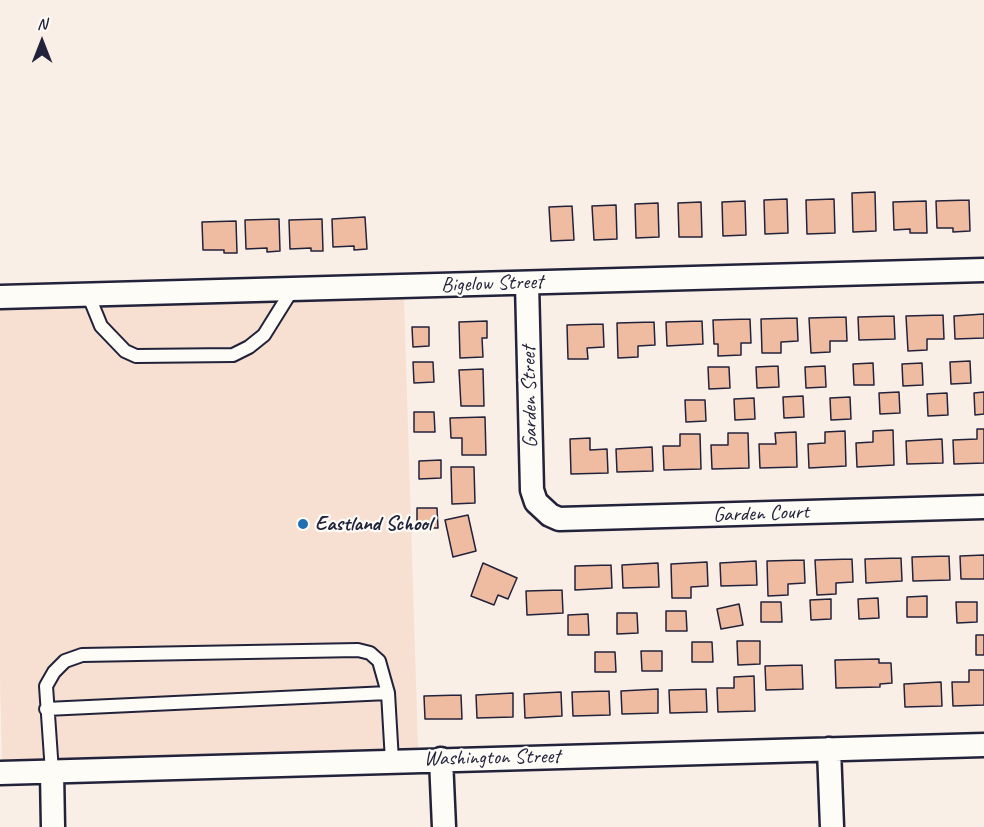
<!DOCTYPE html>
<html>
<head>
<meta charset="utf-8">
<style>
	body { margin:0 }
	#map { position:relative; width:984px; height:827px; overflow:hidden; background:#faefe6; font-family:Caveat,sans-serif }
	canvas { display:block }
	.north { position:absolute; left:12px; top:12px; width:60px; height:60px; -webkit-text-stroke:4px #fdfcf7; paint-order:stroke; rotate:0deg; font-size:16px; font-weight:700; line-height:24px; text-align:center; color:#22223b }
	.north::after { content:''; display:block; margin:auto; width:21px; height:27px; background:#22223b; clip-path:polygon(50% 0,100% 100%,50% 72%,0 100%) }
</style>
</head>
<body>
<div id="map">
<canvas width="984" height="827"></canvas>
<div class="north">N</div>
</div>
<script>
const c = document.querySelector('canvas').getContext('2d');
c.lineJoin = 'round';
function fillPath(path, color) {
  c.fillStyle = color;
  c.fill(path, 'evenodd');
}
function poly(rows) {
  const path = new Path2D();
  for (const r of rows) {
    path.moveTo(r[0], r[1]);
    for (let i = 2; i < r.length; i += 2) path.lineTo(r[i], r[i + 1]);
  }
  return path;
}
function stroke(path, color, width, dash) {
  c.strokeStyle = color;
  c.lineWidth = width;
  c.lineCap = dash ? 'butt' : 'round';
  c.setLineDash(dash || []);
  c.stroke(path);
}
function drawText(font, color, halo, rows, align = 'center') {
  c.font = font + ' Caveat,sans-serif';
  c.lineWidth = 4.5;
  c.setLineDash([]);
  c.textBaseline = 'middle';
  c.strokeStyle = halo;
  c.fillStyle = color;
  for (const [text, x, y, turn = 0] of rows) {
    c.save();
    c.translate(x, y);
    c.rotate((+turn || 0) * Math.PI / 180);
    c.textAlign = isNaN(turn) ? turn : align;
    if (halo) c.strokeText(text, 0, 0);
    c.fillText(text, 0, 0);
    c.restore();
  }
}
const built = poly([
	[404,299,418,748,2,760,0,676,0,308]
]);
const building = poly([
	[875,192,876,231,853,232,852,193,875,192],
	[787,199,788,233,765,234,764,200,787,199],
	[834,199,835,233,807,234,806,200,834,199],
	[969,200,970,231,953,232,953,228,937,228,936,201,969,200],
	[745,201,746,235,723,236,722,202,745,201],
	[926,201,927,233,910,233,910,229,894,230,893,202,926,201],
	[701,202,702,237,679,237,678,203,701,202],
	[658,203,659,237,636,238,635,204,658,203],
	[616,205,617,239,594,240,592,206,616,205],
	[572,206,574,240,551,241,549,207,572,206],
	[365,217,367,249,354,250,354,246,333,247,332,219,365,217],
	[279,219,280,251,267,252,267,248,246,249,245,220,279,219],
	[322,219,323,251,311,251,311,248,290,249,289,220,322,219],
	[236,221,237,253,224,253,224,250,203,250,202,222,236,221],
	[984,314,984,338,955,339,954,316,984,314],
	[943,315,944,339,927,339,927,350,908,351,906,316,943,315],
	[894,316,895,339,859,340,858,317,894,316],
	[846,317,847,341,830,341,830,352,811,353,809,318,846,317],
	[797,318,798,341,781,342,781,353,762,353,761,319,797,318],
	[750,319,751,343,741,343,741,355,718,356,718,344,714,344,713,320,750,319],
	[487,321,487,338,482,338,483,357,460,358,459,322,487,321],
	[702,321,703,344,667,346,666,322,702,321],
	[654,322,655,345,638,346,638,357,618,358,617,323,654,322],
	[603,324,604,347,587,348,588,359,568,359,567,325,603,324],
	[412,327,429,327,429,346,413,347,412,327],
	[970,361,971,383,951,384,950,362,970,361],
	[413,362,433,362,434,382,414,383,413,362],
	[873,363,874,385,854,385,853,364,873,363],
	[922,363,923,385,903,386,902,364,922,363],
	[778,366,779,387,757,388,756,367,778,366],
	[825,366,826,387,806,388,805,367,825,366],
	[708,367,729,367,730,388,709,389,708,367],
	[483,369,484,406,461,406,459,370,483,369],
	[899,392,900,413,880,414,879,393,899,392],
	[984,392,984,414,975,415,974,393,984,392],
	[947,393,948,415,928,416,927,394,947,393],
	[803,396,804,417,784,418,783,397,803,396],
	[850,397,851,419,831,420,830,398,850,397],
	[754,398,755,419,735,420,734,399,754,398],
	[685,400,705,400,706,421,686,422,685,400],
	[414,412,434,412,435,432,414,432,414,412],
	[485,417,486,455,462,455,462,438,451,438,450,418,485,417],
	[977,429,984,429,984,463,954,464,953,440,977,439,977,429],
	[893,430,894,465,857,467,856,443,873,442,873,431,893,430],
	[845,431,846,466,809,468,808,444,825,443,825,432,845,431],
	[796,432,797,467,760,468,759,444,776,444,775,433,796,432],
	[728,433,748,433,749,468,712,469,711,445,728,445,728,433],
	[680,434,700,434,701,469,664,470,663,446,680,446,680,434],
	[590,438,590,450,607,449,608,473,571,474,570,439,590,438],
	[942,439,943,463,907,464,906,441,942,439],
	[652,447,653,471,617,472,616,449,652,447],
	[441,460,441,478,419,479,419,461,441,460],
	[451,467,474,467,475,503,452,504,451,467],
	[417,508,437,508,438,528,417,528,417,508],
	[468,515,476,551,453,557,445,520,468,515],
	[984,555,984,579,961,579,960,556,984,555],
	[949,556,950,580,913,581,912,557,949,556],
	[901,558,902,581,866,583,865,559,901,558],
	[852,559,853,582,836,583,836,594,817,595,815,560,852,559],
	[804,560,805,583,788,584,788,595,768,596,767,561,804,560],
	[756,561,757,585,721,586,720,563,756,561],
	[707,562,708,586,691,587,691,598,672,598,671,564,707,562],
	[483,563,517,578,508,599,498,595,494,605,471,596,483,563],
	[658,563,659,587,623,588,622,565,658,563],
	[611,565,612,588,575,590,575,566,611,565],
	[562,590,563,613,527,615,526,591,562,590],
	[927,596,927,617,907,617,907,597,927,596],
	[878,598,879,618,859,619,858,599,878,598],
	[831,599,831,619,811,620,810,600,831,599],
	[761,602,781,602,782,622,761,622,761,602],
	[956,602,977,602,977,622,957,623,956,602],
	[739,604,743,625,721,629,717,609,739,604],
	[666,611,686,611,687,631,666,631,666,611],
	[617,613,637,613,638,633,617,634,617,613],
	[588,614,589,635,568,635,568,615,588,614],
	[976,635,984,635,984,655,976,655,976,635],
	[737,641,760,641,760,664,738,665,737,641],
	[692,642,712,642,713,662,692,662,692,642],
	[641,651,662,651,662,671,642,671,641,651],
	[595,652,615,652,616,672,595,672,595,652],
	[879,659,879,663,891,663,892,683,880,684,880,687,836,688,835,660,879,659],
	[802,665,803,689,766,690,765,666,802,665],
	[969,670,984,670,984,705,953,706,952,682,969,682,969,670],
	[754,676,755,711,718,712,717,688,734,688,734,677,754,676],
	[941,682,942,706,905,707,904,684,941,682],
	[658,689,658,713,622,714,621,691,658,689],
	[706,689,707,712,670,713,669,690,706,689],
	[609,691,610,715,573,716,572,692,609,691],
	[561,692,562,716,525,718,524,694,561,692],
	[513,693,513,717,477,718,476,695,513,693],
	[461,695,462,719,425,719,424,696,461,695]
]);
const lane = poly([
	[88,294,101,326,125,351,136,356,233,355,249,347,264,335,292,290],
	[46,709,388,693],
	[52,772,46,686,54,672,65,661,82,655,358,650,370,653,379,661,388,693,392,761]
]);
const street = poly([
	[527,283,532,490,536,502,550,515,559,519,984,507],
	[0,297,984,270],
	[829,749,832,827],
	[441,759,444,827],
	[52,772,53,827],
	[0,773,984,745]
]);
const markers = [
	[303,524,6,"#1f6fb2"]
];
const streetNames = [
	["Bigelow Street",492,284,-2],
	["Garden Street",530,397,-91],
	["Garden Court",761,514,-2],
	["Washington Street",492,758,-1]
];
const poiNames = [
	["Eastland School",315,524]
];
fillPath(built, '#f7e0d1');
fillPath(building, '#f0bca1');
stroke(building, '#22223b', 1.5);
stroke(lane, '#22223b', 16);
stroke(street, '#22223b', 27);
stroke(lane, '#fdfcf7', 12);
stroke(street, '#fdfcf7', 22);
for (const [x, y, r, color] of markers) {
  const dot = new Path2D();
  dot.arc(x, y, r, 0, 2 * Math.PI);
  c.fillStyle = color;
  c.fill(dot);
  stroke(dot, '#fdfcf7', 2);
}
drawText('21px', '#22223b', '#fdfcf7', streetNames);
drawText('bold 21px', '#22223b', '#fdfcf7', poiNames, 'left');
</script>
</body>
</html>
